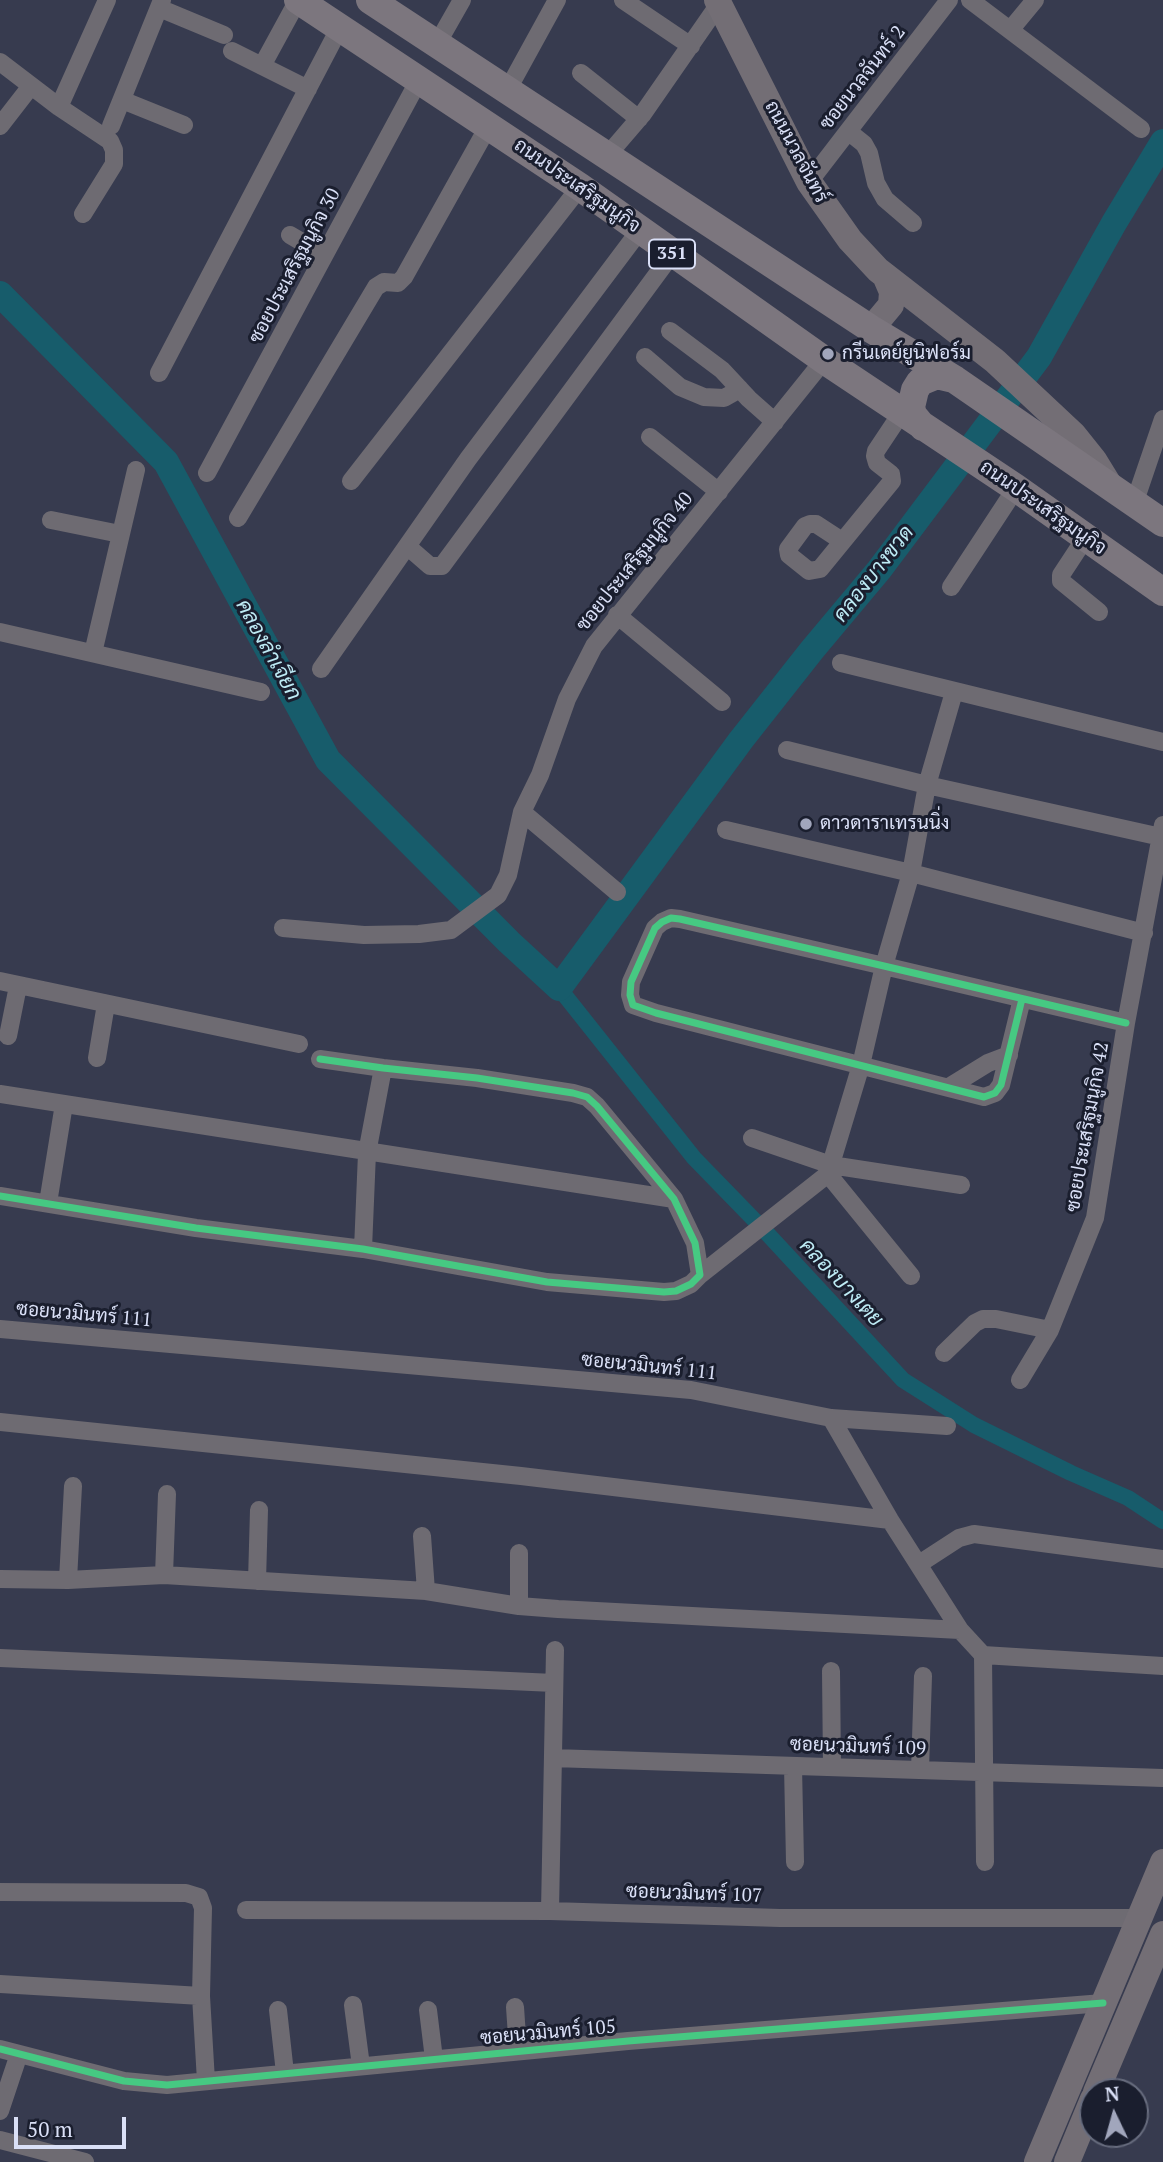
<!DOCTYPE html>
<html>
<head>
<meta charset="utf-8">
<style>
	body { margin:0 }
	#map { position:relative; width:1163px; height:2162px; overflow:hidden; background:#373b4f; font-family:"PT Serif",serif }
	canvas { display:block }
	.north { position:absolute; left:1079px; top:2078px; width:70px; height:70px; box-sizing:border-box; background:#1a1e2e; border:2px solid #676c7e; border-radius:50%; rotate:355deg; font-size:19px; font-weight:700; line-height:28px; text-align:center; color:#dae0f7 }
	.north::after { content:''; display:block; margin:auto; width:24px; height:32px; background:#a1a6bc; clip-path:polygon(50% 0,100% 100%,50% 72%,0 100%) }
	.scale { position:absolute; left:14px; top:2117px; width:112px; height:32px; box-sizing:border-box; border:4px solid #dae0f7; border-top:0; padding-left:9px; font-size:21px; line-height:24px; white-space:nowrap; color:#dae0f7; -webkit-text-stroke:5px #1a1e2e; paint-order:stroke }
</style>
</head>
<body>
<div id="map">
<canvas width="1163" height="2162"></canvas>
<div class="north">N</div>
<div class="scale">50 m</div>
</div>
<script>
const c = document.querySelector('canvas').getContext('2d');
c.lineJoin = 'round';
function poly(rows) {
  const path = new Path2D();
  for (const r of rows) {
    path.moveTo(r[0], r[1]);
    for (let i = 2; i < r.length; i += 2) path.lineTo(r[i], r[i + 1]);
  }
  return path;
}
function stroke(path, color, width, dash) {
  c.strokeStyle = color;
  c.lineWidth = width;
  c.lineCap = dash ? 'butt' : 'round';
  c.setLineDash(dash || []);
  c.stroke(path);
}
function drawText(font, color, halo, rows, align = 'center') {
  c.font = font + ' "PT Serif",Sarabun,serif';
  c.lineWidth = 6;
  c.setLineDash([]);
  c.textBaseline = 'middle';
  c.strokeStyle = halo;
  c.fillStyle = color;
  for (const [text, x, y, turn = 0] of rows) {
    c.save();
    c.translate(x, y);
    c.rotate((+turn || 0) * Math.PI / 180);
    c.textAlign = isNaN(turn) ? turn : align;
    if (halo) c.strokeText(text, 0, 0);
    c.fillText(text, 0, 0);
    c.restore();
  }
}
const canal = poly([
	[559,988,694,1158,764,1230,903,1380,974,1425,1071,1473,1128,1498,1163,1521]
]);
const river = poly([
	[0,294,166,462,328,760,509,942,559,988,741,740,812,650,879,570,1039,357,1114,223,1163,142]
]);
const street = poly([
	[623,0,691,46],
	[970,0,1141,129],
	[159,8,224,35],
	[1011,29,1035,0],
	[437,44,462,0],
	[232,51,308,89],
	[0,62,59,107,110,141,114,150,114,164,83,214],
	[262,66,298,0],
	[581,73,639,119],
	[507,91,557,0],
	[122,100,184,125],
	[59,107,107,0],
	[0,126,31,86],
	[111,126,162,0],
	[849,132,864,144,869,153,876,183,885,199,913,223],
	[606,157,642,115,719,4],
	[809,182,949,0],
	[290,235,324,255],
	[670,331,722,370,749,399,775,422],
	[645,357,680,387,704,397,724,398,740,389],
	[159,373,340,27],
	[650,437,719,492],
	[207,473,420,78],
	[351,481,580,187],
	[1134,504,1163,419],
	[238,518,376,287,384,282,398,283,404,277,489,125],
	[51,520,120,534],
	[1086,537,1061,575,1061,581,1099,612],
	[842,541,816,524,810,524,805,526,788,549,789,555,809,571,820,569,892,481,891,474,877,463,875,456,876,451,902,412],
	[407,546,430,566,442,566,672,254],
	[951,587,1016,488],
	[617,615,722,702],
	[0,632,261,692],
	[93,653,136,470],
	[841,663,1163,742],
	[321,669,468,459,640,230],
	[787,750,927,785,1161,837],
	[522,812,617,892],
	[726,830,911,873,1144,933],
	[283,928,364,935,419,934,451,930,498,895,508,875,522,812,540,775,567,699,594,646,824,360],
	[0,981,299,1044],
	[1022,999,1001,1085,995,1093,984,1097,656,1013,633,1005,630,995,631,982,655,928,662,922,671,918,680,919,884,966,1126,1023],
	[8,1036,18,986],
	[97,1058,106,1004],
	[949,1087,988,1063,1009,1055],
	[0,1094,674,1199],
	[752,1138,831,1165,961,1185],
	[828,1174,911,1276],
	[0,1196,196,1228,363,1249,547,1282,664,1292,676,1291,691,1284,700,1275,695,1243,674,1199,597,1106,587,1097,573,1093,477,1078,383,1068,320,1059],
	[48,1203,64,1104],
	[363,1249,367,1153,383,1068],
	[700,1275,828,1174,861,1065,884,966,911,873,927,785,954,692],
	[0,1329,691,1390,831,1418,947,1426],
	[944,1353,975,1323,983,1319,996,1319,1050,1330],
	[1020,1380,1050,1330,1095,1218,1126,1023,1163,825],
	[831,1418,890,1520,960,1630,983,1655,1163,1666],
	[0,1422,521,1476,890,1520],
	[422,1536,426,1591],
	[519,1553,519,1606],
	[919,1564,959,1538,974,1534,1163,1559],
	[164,1575,167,1494],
	[0,1579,68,1580,164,1575,426,1591,519,1606,558,1609,960,1630],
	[68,1580,73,1486],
	[257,1581,259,1510],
	[983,1655,985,1862],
	[0,1658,554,1683],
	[831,1671,832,1767],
	[553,1758,1163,1778],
	[793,1766,795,1862],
	[920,1770,923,1676],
	[0,1892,186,1893,199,1897,203,1908,201,1996,206,2081],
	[246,1910,550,1911,780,1918,1140,1918],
	[550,1911,555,1650],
	[0,1984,201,1996],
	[353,2005,361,2066],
	[515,2007,518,2051],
	[278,2010,285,2073],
	[428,2010,434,2059],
	[0,2049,124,2081,167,2085,628,2041,1103,2003],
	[0,2111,19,2054],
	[0,2140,85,2162]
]);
const secondary = poly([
	[717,0,809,182,850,240,878,270,995,361,1074,435,1094,460,1110,486],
	[871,329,891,305,892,292,886,278],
	[1096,2092,1163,1934],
	[1037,2162,1163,1862],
	[1067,2162,1093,2099]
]);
const primary = poly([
	[298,0,580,187,824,360,1016,488,1163,592],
	[370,0,871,329,954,379,1163,523],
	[923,427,913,415,911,407,915,390,920,382,937,375,954,379]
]);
const cycleway = poly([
	[1022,999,1001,1085,995,1093,984,1097,656,1013,633,1005,630,995,631,982,655,928,662,922,671,918,680,919,884,966,1126,1023],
	[0,1196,196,1228,363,1249,547,1282,664,1292,676,1291,691,1284,700,1275,695,1243,674,1199,597,1106,587,1097,573,1093,477,1078,383,1068,320,1059],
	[0,2049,124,2081,167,2085,628,2041,1103,2003]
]);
const markers = [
	[828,354,7,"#a1a6bc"],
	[806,824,7,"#a1a6bc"]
];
const shields = [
	[672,254,46]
];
const shieldNames = [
	["351",672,254]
];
const streetNames = [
	["ซอยนวลจันทร์ 2",863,78,-52],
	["ถนนนวลจันทร์",796,152,62],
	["ถนนประเสริฐมนูกิจ",577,186,35],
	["ซอยประเสริฐมนูกิจ 30",295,266,-62],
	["ถนนประเสริฐมนูกิจ",1043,508,35],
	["ซอยประเสริฐมนูกิจ 40",635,562,-51],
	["ซอยประเสริฐมนูกิจ 42",1088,1127,-80],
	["ซอยนวมินทร์ 111",84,1315,5],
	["ซอยนวมินทร์ 111",649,1367,6],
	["ซอยนวมินทร์ 109",858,1747,2],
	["ซอยนวมินทร์ 107",694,1894,2],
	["ซอยนวมินทร์ 105",548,2033,-5]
];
const poiNames = [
	["กรีนเดย์ยูนิฟอร์ม",842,354],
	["ดาวดาราเทรนนิ่ง",820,824]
];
const waterNames = [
	["คลองบางขวด",874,574,-52],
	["คลองลำเจียก",268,650,61],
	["คลองบางเตย",841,1283,47]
];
stroke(canal, '#175c6b', 16);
stroke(river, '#175c6b', 26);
stroke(street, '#6e6b72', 18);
stroke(secondary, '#736e75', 26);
stroke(primary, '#7c767e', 28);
stroke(cycleway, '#46c982', 7);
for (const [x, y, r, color] of markers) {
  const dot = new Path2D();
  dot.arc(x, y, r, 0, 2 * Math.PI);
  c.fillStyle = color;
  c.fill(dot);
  stroke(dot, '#1a1e2e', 2.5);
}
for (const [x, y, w] of shields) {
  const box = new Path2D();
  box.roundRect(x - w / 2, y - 14.5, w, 29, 5);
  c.fillStyle = '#1a1e2e';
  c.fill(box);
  stroke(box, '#dae0f7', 2);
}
drawText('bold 18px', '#dae0f7', null, shieldNames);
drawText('19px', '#dae0f7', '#1a1e2e', streetNames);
drawText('19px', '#dae0f7', '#1a1e2e', poiNames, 'left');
drawText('italic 21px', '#beebf5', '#1a1e2e', waterNames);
</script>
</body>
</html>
